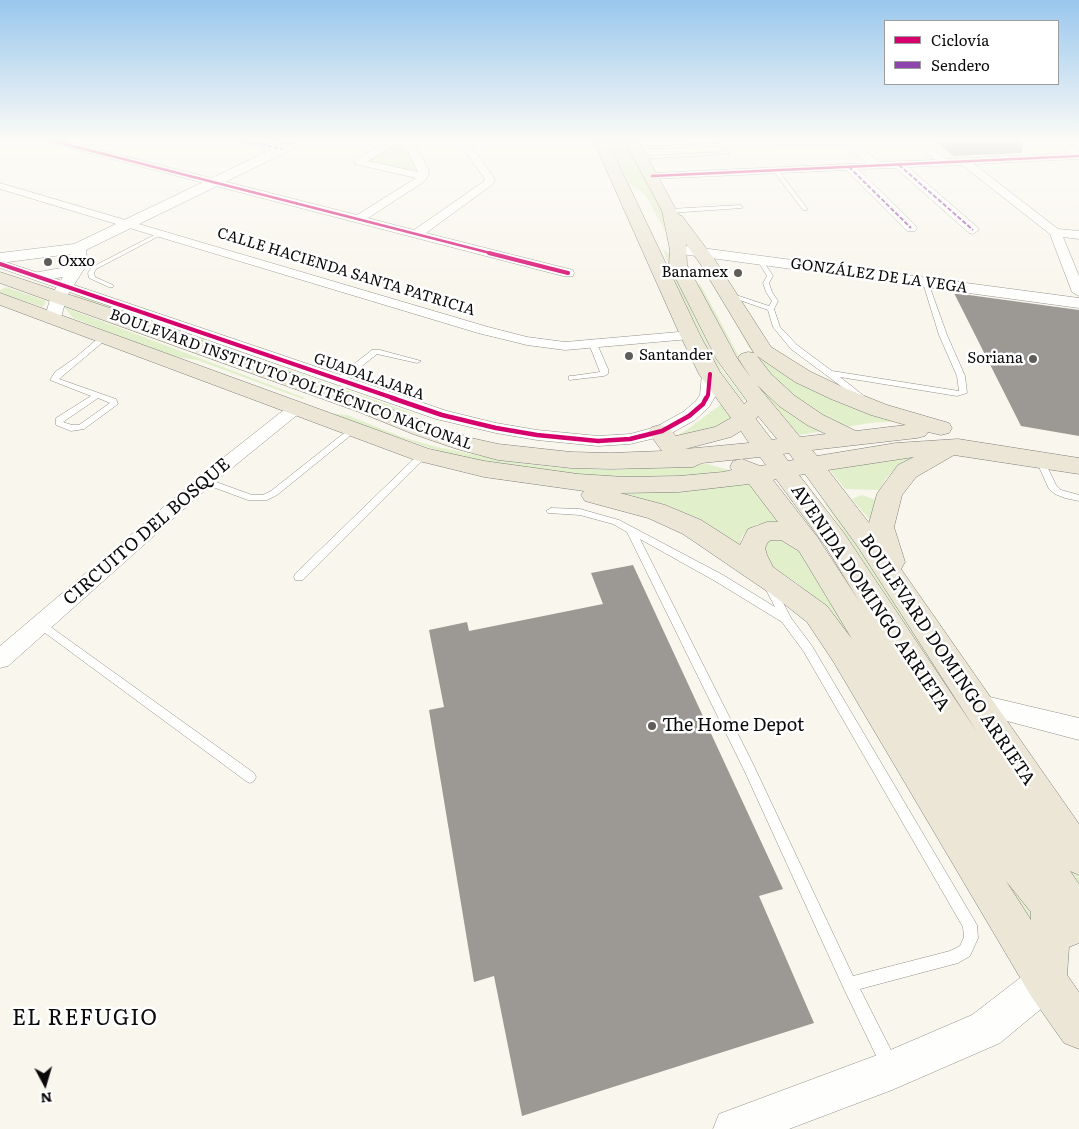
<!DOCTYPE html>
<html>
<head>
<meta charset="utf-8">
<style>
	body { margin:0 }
	#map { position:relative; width:1079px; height:1129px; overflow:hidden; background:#f9f6ed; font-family:Literata,serif }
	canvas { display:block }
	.legend { position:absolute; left:884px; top:20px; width:175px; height:65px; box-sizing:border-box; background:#fff; border:1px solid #9d9d9d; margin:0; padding:6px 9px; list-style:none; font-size:15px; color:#0a0a0a }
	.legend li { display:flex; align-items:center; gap:10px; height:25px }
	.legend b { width:25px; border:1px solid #9d9d9d }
	.north { position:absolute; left:20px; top:1059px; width:50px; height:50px; -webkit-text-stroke:4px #fff; paint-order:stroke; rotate:174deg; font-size:14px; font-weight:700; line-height:20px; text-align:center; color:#0a0a0a }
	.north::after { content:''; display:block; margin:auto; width:18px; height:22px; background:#0a0a0a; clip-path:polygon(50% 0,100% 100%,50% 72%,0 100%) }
</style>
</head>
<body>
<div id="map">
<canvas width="1079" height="1129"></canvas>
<ul class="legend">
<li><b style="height:6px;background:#d6006c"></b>Ciclovía</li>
<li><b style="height:6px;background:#8e44ad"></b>Sendero</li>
</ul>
<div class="north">N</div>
</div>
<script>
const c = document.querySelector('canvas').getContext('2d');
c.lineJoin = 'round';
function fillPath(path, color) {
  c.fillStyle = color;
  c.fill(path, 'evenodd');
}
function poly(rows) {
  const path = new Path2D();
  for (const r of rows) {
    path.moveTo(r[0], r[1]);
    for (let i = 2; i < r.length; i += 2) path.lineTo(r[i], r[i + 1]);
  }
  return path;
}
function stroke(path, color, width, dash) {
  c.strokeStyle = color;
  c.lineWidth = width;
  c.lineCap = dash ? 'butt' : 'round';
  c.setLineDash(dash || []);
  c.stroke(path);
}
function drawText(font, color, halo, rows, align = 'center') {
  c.font = font + ' Literata,serif';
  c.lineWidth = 5;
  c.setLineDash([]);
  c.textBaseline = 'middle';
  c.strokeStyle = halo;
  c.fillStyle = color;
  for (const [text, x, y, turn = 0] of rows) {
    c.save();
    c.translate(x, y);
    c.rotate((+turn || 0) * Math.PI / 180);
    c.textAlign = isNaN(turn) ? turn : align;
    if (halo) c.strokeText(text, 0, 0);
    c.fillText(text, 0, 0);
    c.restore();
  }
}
const green = poly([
	[608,140,626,140,663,210,665,231,647,198,641,191,629,183],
	[401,142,418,171,361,162],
	[663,249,669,254,678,283,712,353,722,370,744,399,743,401,720,370,710,353,675,283],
	[706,271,768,357,903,421,869,423,841,428,797,401,770,377,754,356],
	[697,284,700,284,741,360,825,431,799,435,746,372],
	[6,287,46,301,43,307,0,293,0,290],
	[76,293,227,348,237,355,73,295],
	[64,307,305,398,303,399,197,360,170,356,73,318],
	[269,363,418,415,373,405,276,369],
	[723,403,736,419,678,442,675,437,688,429],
	[327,413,347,415,402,437,437,447,510,462,562,468,612,470,707,464,737,472,685,477,629,478,529,471,451,455],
	[916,455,897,467,886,478,879,490,845,489,830,470],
	[745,484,754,486,786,524,757,524,748,530,741,538,740,545,707,525,671,507,622,493,690,490],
	[862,495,876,500,875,526,852,499],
	[825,504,827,504,858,545,1079,876,1079,894,1035,817],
	[764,538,794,539,1006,883,1040,920,1038,944,833,615,797,583,762,560]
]);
const building = poly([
	[932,140,1022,140,1022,153,954,156],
	[954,293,1079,310,1079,436,1021,426],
	[633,565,783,889,759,896,814,1023,522,1116,494,976,474,982,429,710,444,707,429,630,467,622,469,631,603,604,591,573]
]);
const service = poly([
	[721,143,729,154,641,159,639,156,724,152,720,146,636,149,634,148,636,147,721,143],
	[774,170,778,170,807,208,807,210,803,210,774,172,774,170],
	[740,205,742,206,742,208,670,213,667,211,670,209,740,205],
	[158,233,163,234,96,269,94,273,95,277,113,285,113,287,109,287,89,278,88,273,92,267,158,233],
	[760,258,762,259,773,276,769,283,772,292,778,301,774,309,780,327,797,345,832,371,959,391,957,376,939,335,923,283,928,282,947,335,965,376,967,393,957,396,840,377,868,399,864,401,861,401,791,349,773,327,768,310,725,295,725,293,727,292,769,306,772,301,766,292,763,283,767,276,757,260,760,258],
	[102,335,109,337,59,379,116,399,118,404,84,429,71,431,56,425,56,418,91,396,50,380,55,372,75,358,102,335],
	[98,398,110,403,79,425,72,425,63,422,98,398],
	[590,342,593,342,597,344,608,369,608,374,604,376,569,380,569,376,572,376,600,372,589,344,590,342],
	[372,350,380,350,421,361,417,363,377,354,342,382,336,382,336,378,372,350],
	[353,426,357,429,356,431,277,495,267,500,248,500,202,483,201,481,205,478,252,495,263,495,271,491,353,426],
	[423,452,427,455,426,457,303,580,295,580,294,577,295,574,420,453,423,452],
	[1039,455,1043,458,1056,485,1061,490,1079,495,1079,501,1065,498,1055,494,1049,489,1035,458,1039,455],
	[551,508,580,509,619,520,723,575,775,607,764,586,765,583,769,582,773,583,791,618,812,646,977,925,978,938,970,956,958,963,860,989,895,1058,897,1064,895,1070,889,1072,883,1070,844,989,745,772,627,532,613,524,580,515,548,513,546,511,551,508],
	[640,539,715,581,782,622,804,652,963,927,964,937,960,946,950,951,853,976,753,764,640,539],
	[41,620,254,773,256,777,254,781,250,783,246,781,37,627,36,624,37,621,41,620]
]);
const minor = poly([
	[44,140,61,140,357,215,416,178,355,164,354,162,355,160,391,140,412,140,429,170,428,176,425,181,368,218,414,230,483,182,485,179,457,140,467,140,495,179,493,184,426,233,573,270,574,273,573,276,563,276,46,142,44,140],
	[398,144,404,144,418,172,368,161,398,144],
	[237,140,255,140,286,147,287,149,282,152,239,142,237,140],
	[777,140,852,140,879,162,935,160,910,140,921,140,947,159,1070,153,1051,140,1063,140,1079,151,1079,159,974,164,1058,229,1079,231,1079,239,1063,237,1079,276,1079,296,1072,292,1050,234,962,165,908,167,977,227,979,230,973,234,969,233,896,168,858,169,915,225,917,228,915,231,907,231,846,170,652,179,647,176,652,173,867,163,845,145,774,145,772,143,777,140],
	[0,183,488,327,527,337,565,342,690,331,695,332,697,335,695,338,690,339,565,350,527,345,478,333,0,189,0,183],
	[0,260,447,411,496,423,537,430,598,436,630,434,656,427,683,412,696,401,700,395,702,374,705,371,710,369,715,371,718,374,716,395,709,407,695,420,668,435,630,444,598,446,537,440,496,433,436,419,0,268,0,260],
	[296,403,302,405,304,408,302,411,211,485,8,666,0,668,0,646,199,477,290,405,296,403],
	[977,694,1079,718,1079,740,969,711,965,704,969,697,977,694]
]);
const tertiary = poly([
	[291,140,307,140,305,143,86,250,86,266,67,296,60,321,54,322,48,321,45,317,51,296,63,277,39,281,33,279,31,276,33,273,61,268,70,264,70,254,0,263,0,253,74,244,291,140],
	[679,245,1079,298,1079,308,674,253,671,250,674,247,679,245],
	[1046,962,1059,968,1065,981,1059,994,1000,1043,892,1090,789,1129,713,1129,719,1114,888,1051,972,1015,1033,968,1046,962]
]);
const primary = poly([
	[593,140,607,140,700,335,720,372,744,404,747,401,717,360,669,265,670,250,662,211,624,140,638,140,679,215,682,216,715,260,771,347,811,372,847,389,887,405,949,423,952,428,949,433,941,435,928,432,925,436,917,438,812,450,817,456,896,443,958,439,1079,458,1079,474,954,455,916,477,902,495,894,527,905,562,901,569,1079,824,1079,875,1070,871,1079,884,1079,943,1069,947,1067,975,1079,992,1079,1049,1064,1043,1031,996,833,661,807,622,774,596,683,534,648,518,585,501,581,495,584,491,484,477,415,460,0,305,0,293,429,449,484,461,578,474,625,477,679,476,723,472,732,470,730,467,733,461,742,459,760,466,766,465,760,457,702,463,693,467,611,469,571,468,498,460,457,449,413,434,359,412,0,283,0,272,116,310,471,438,498,444,571,452,611,453,662,451,648,432,652,427,660,425,668,427,676,436,715,427,731,418,699,374,680,335,593,140],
	[686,244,701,265,754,353,748,352,741,354,738,358,751,378,737,358,687,265,686,244],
	[757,356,795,382,831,399,871,415,906,425,856,431,823,415,795,396,771,374,757,356],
	[757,385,779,406,807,425,826,434,800,437,757,385],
	[758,416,777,439,772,440,756,419,758,416],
	[741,431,749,443,685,449,731,437,741,431],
	[789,453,794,460,788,461,783,454,789,453],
	[914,457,898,465,881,488,877,494,869,523,828,470,914,457],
	[805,474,858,547,977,732,844,533,799,475,805,474],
	[776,479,826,547,859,601,818,538,773,480,776,479],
	[749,484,778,522,767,522,748,529,740,545,701,520,665,505,620,493,679,492,749,484],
	[771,540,781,540,799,551,852,639,827,606,773,567,767,555,765,548,768,542,771,540],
	[1006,881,1031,912,1031,920,1006,881]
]);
const quiet = poly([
	[242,140,282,149],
	[272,140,292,144],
	[899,165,973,230],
	[849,167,911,228]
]);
const cyclewayFar2 = poly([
	[49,140,494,254],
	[652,176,1079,156]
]);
const cyclewayFar1 = poly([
	[489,253,568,273],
	[0,264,396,399],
	[706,399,708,395,710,374]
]);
const cycleway = poly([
	[392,398,442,415,496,428,537,435,598,441,630,439,662,431,689,416,703,404,706,398]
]);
const markers = [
	[48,262,5,"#5e5d59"],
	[738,273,5,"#5e5d59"],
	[629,356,5,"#5e5d59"],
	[1033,359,5,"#5e5d59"],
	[652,726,5,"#5e5d59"]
];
const farPoinames = [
	["Oxxo",58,262],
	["Banamex",728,273,"right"],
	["Santander",639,356],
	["Soriana",1023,359,"right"]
];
const farStreetnames = [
	["CALLE HACIENDA SANTA PATRICIA",346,272,17],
	["GONZÁLEZ DE LA VEGA",879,276,8],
	["GUADALAJARA",369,377,19],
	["BOULEVARD INSTITUTO POLITÉCNICO NACIONAL",291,380,20]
];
const streetNames = [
	["CIRCUITO DEL BOSQUE",147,532,-41],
	["AVENIDA DOMINGO ARRIETA",870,598,56],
	["BOULEVARD DOMINGO ARRIETA",947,660,56]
];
const poiNames = [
	["The Home Depot",662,726]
];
const nearNeighbourhoodnames = [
	["EL REFUGIO",85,1019]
];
fillPath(green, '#e2efcb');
fillPath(building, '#9c9893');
stroke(service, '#92908c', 1);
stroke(minor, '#92908c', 1);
stroke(tertiary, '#92908c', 1);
stroke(primary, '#7f7e7a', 1);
fillPath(service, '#fefefc');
fillPath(minor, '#fefefc');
fillPath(tertiary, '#fefefc');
fillPath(primary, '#ebe6d6');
stroke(quiet, '#8e44ad', 2, [4.5, 2]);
stroke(cyclewayFar2, '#d6006c', 2.5);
stroke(cyclewayFar1, '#d6006c', 4);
stroke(cycleway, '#d6006c', 4.5);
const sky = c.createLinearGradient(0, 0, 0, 298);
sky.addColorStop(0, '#99c7ed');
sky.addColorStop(0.47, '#fcfbf7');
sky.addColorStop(1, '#fcfbf700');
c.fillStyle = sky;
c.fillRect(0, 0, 1079, 298);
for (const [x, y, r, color] of markers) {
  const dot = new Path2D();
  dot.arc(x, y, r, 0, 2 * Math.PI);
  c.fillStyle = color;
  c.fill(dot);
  stroke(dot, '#fff', 2);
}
drawText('15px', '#0a0a0a', '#fff', farPoinames, 'left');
drawText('15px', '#0a0a0a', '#fff', farStreetnames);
drawText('18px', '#0a0a0a', '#fff', streetNames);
drawText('18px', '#0a0a0a', '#fff', poiNames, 'left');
c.letterSpacing = '1px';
drawText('22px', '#0a0a0a', '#fff', nearNeighbourhoodnames);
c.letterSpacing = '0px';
</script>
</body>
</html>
